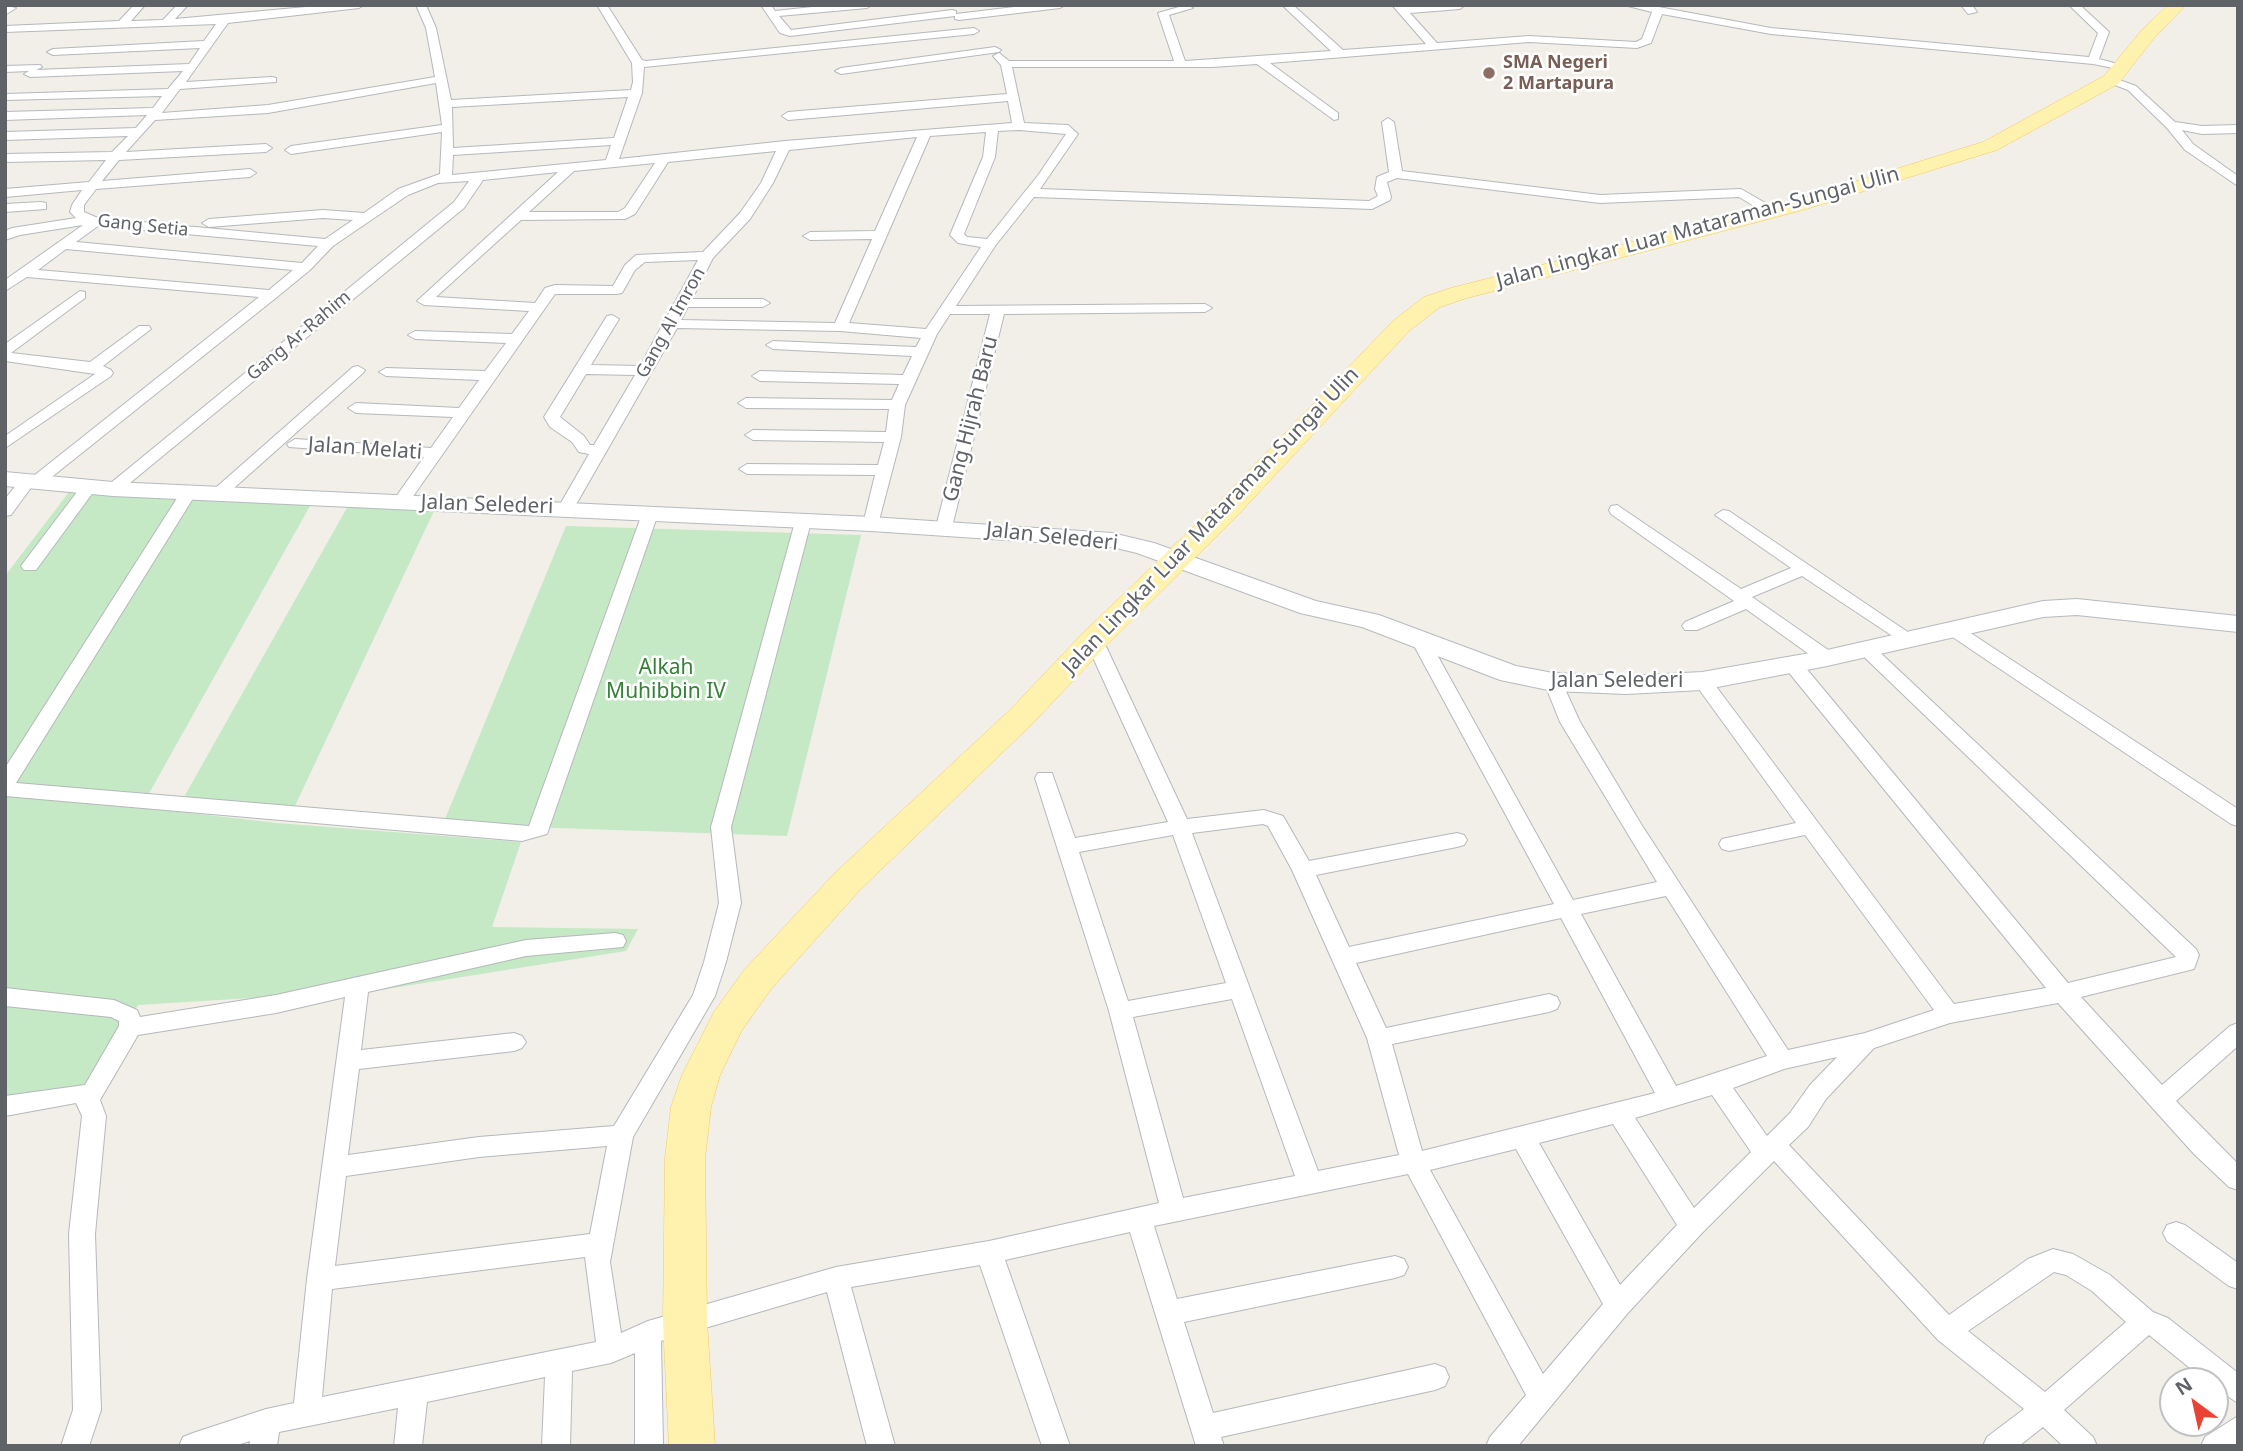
<!DOCTYPE html>
<html>
<head>
<meta charset="utf-8">
<style>
	body { margin:0 }
	#map { position:relative; width:2243px; height:1451px; overflow:hidden; background:#f1efe8; font-family:"Noto Sans",sans-serif }
	canvas { display:block }
	.frame { position:absolute; inset:0; border:7px solid #5f6368; pointer-events:none }
	.north { position:absolute; left:2159px; top:1367px; width:70px; height:70px; box-sizing:border-box; background:#fff; border:2px solid #bfc1c3; border-radius:50%; rotate:327deg; font-size:19px; font-weight:700; line-height:28px; text-align:center; color:#5f6368 }
	.north::after { content:''; display:block; margin:auto; width:24px; height:32px; background:#ea4335; clip-path:polygon(50% 0,100% 100%,50% 72%,0 100%) }
</style>
</head>
<body>
<div id="map">
<canvas width="2243" height="1451"></canvas>
<div class="frame"></div>
<div class="north">N</div>
</div>
<script>
const c = document.querySelector('canvas').getContext('2d');
c.lineJoin = 'round';
function fillPath(path, color) {
  c.fillStyle = color;
  c.fill(path, 'evenodd');
}
function poly(rows) {
  const path = new Path2D();
  for (const r of rows) {
    path.moveTo(r[0], r[1]);
    for (let i = 2; i < r.length; i += 2) path.lineTo(r[i], r[i + 1]);
  }
  return path;
}
function stroke(path, color, width, dash) {
  c.strokeStyle = color;
  c.lineWidth = width;
  c.lineCap = dash ? 'butt' : 'round';
  c.setLineDash(dash || []);
  c.stroke(path);
}
function drawText(font, color, halo, rows, align = 'center') {
  c.font = font + ' "Noto Sans",sans-serif';
  c.lineWidth = 5;
  c.setLineDash([]);
  c.textBaseline = 'middle';
  c.strokeStyle = halo;
  c.fillStyle = color;
  for (const [text, x, y, turn = 0] of rows) {
    c.save();
    c.translate(x, y);
    c.rotate((+turn || 0) * Math.PI / 180);
    c.textAlign = isNaN(turn) ? turn : align;
    if (halo) c.strokeText(text, 0, 0);
    c.fillText(text, 0, 0);
    c.restore();
  }
}
const green = poly([
	[69,492,311,504,147,797,5,789,5,576],
	[348,506,434,511,293,810,184,797],
	[566,526,861,535,787,836,443,824],
	[5,792,277,823,521,842,492,927,638,929,626,951,380,990,138,1005,88,1092,5,1099]
]);
const street = poly([
	[134,5,145,5,131,21,163,20,177,5,188,5,175,19,328,5,364,5,359,8,228,23,186,82,272,77,276,78,276,82,180,89,162,113,268,105,435,77,426,28,416,5,426,5,436,28,451,100,631,90,633,82,632,63,597,5,607,5,642,60,646,61,974,28,979,31,974,34,644,67,642,93,619,159,785,141,1012,123,1008,101,788,120,782,116,788,112,1007,94,1001,65,993,56,999,53,1009,61,1174,61,1158,13,1186,5,1193,8,1169,15,1185,61,1331,51,1282,5,1293,5,1343,50,1426,44,1392,5,1465,5,1460,9,1410,13,1437,43,1529,36,1636,42,1642,39,1652,12,1624,5,1648,5,1771,28,2089,57,2098,33,2069,5,2080,5,2109,32,2099,59,2129,67,2123,70,2093,64,1771,34,1662,14,1651,43,1637,48,1529,42,1270,63,1338,113,1338,119,1334,120,1257,64,1212,67,1012,67,1024,123,1068,125,1078,134,1040,189,1369,201,1378,196,1375,189,1377,177,1389,172,1382,122,1388,118,1394,122,1402,171,1600,195,1741,189,1781,212,1779,215,1769,215,1739,197,1600,203,1397,178,1387,182,1391,197,1390,200,1372,209,1034,197,995,246,956,306,1205,304,1212,308,1205,312,1004,314,952,527,944,532,936,527,990,314,950,314,937,334,905,405,901,437,877,528,865,528,863,524,875,475,747,474,739,469,747,464,878,465,884,442,753,440,745,435,753,430,886,432,889,409,746,408,738,403,746,398,892,400,899,384,760,381,752,376,760,371,903,375,912,356,773,349,766,345,773,341,916,347,921,338,840,331,677,328,574,508,572,512,560,512,558,508,589,454,579,452,572,442,550,427,544,417,607,316,612,315,619,319,591,365,640,366,698,260,645,262,635,270,622,293,617,294,555,294,407,505,395,505,393,501,424,457,289,447,287,444,295,439,431,448,453,417,356,413,348,408,356,403,459,408,479,380,386,376,379,372,386,368,485,371,506,343,415,339,408,335,415,331,512,334,529,311,424,305,417,301,558,172,483,180,464,208,119,492,107,492,105,489,107,486,454,202,469,181,438,183,408,195,333,246,310,270,277,297,43,484,33,485,11,515,5,516,5,499,21,479,31,478,259,297,27,277,5,291,5,280,83,225,20,235,5,240,5,231,12,228,76,218,70,212,72,205,82,190,5,197,5,189,89,182,106,160,5,162,5,154,112,152,128,136,5,140,5,132,136,128,147,115,5,120,5,112,153,108,162,96,5,100,5,94,168,89,183,71,30,77,24,74,29,71,5,72,5,66,40,65,42,67,36,70,189,64,200,48,53,55,47,52,53,49,204,41,216,24,5,32,5,26,119,21,134,5],
	[436,83,442,125,291,146,285,150,291,154,442,132,440,174,398,189,364,213,323,210,209,219,202,223,209,227,323,218,353,220,325,239,98,218,84,212,84,205,96,189,250,177,256,173,250,169,102,181,119,160,266,152,272,148,266,144,126,152,155,120,268,113,436,83],
	[628,97,614,138,453,148,452,107,628,97],
	[1019,130,1066,134,1039,174,987,239,967,237,964,234,995,157,998,131,1019,130],
	[986,132,983,157,950,235,958,243,981,247,926,329,849,323,930,136,986,132],
	[917,137,875,231,810,232,803,236,810,240,872,239,835,323,681,320,688,307,763,307,770,303,763,299,692,299,713,258,750,219,773,183,789,150,917,137],
	[611,145,606,160,452,175,453,155,611,145],
	[776,151,761,183,740,213,703,252,636,255,625,265,613,286,555,285,545,288,535,303,436,297,521,220,625,219,635,214,668,162,776,151],
	[655,163,625,208,618,212,529,212,574,171,655,163],
	[98,226,318,246,302,263,76,242,98,226],
	[66,249,293,270,269,290,38,270,66,249],
	[586,374,635,375,594,445,590,445,584,436,560,417,586,374],
	[761,5,771,5,775,11,831,5,872,5,867,8,779,16,791,30,952,10,956,11,956,14,1031,5,1065,5,1060,8,959,20,955,19,955,16,790,36,780,33,761,5],
	[1961,5,1972,5,1977,12,1968,14,1961,5],
	[7,6,16,8,5,15,5,7,7,6],
	[995,47,1001,50,999,52,841,74,835,71,841,68,995,47],
	[2111,77,2136,86,2175,122,2202,126,2238,125,2238,133,2202,134,2182,130,2193,144,2238,176,2238,186,2185,150,2167,128,2128,90,2107,82,2107,78,2111,77],
	[41,202,46,203,46,209,5,212,5,204,41,202],
	[80,291,85,292,85,298,11,353,90,362,139,326,149,326,151,329,103,366,111,370,113,373,111,376,5,448,5,436,95,374,5,361,5,344,80,291],
	[358,366,365,370,363,373,224,497,212,497,210,494,212,491,353,367,358,366],
	[89,482,97,487,36,570,24,570,21,566,24,562,83,484,89,482],
	[189,487,197,492,16,783,529,826,642,514,644,510,656,510,658,514,547,834,522,841,5,796,5,768,181,492,189,487],
	[1617,505,1741,589,1791,568,1715,515,1723,510,1729,511,1918,639,1909,645,1903,643,1802,576,1752,597,1834,654,1836,658,1834,662,1820,662,1746,609,1697,630,1685,630,1682,626,1685,622,1734,601,1611,514,1609,510,1611,506,1617,505],
	[803,517,811,522,731,827,741,903,726,962,715,996,633,1137,610,1262,621,1333,648,1321,836,1267,989,1241,1159,1203,1109,1011,1035,778,1038,773,1052,773,1075,838,1168,822,1085,640,1094,634,1103,640,1187,819,1264,810,1283,816,1309,861,1457,833,1464,835,1467,840,1464,845,1457,847,1316,875,1349,947,1554,904,1412,642,1421,636,1430,642,1573,900,1657,882,1560,722,1544,682,1553,676,1560,678,1580,722,1641,824,1788,1050,1865,1033,1934,1010,1805,835,1729,851,1722,849,1719,844,1722,839,1796,823,1693,681,1702,675,1709,677,1954,1004,2046,988,1786,669,1784,665,1786,661,1800,661,2068,983,2176,957,1860,653,1857,649,1860,645,1866,643,1872,645,2196,949,2199,955,2194,969,2081,997,2162,1085,2230,1026,2238,1023,2238,1046,2176,1101,2238,1164,2238,1190,2229,1187,2194,1154,2058,1003,1950,1023,1874,1048,1826,1099,1808,1127,1789,1145,1949,1315,2028,1259,2053,1249,2073,1254,2110,1275,2153,1312,2168,1318,2238,1373,2238,1403,2215,1388,2215,1381,2206,1381,2149,1335,2064,1410,2093,1437,2097,1446,2063,1446,2043,1427,2019,1446,1983,1446,1987,1437,2024,1409,1938,1340,1774,1161,1701,1234,1627,1314,1518,1446,1486,1446,1490,1437,1526,1395,1408,1174,1154,1226,1177,1299,1395,1256,1404,1259,1408,1267,1404,1275,1395,1278,1184,1322,1213,1413,1435,1364,1445,1368,1449,1377,1445,1386,1435,1390,1221,1437,1224,1446,1196,1446,1130,1232,1005,1260,1070,1446,1042,1446,980,1265,851,1287,895,1446,867,1446,827,1292,661,1341,663,1446,635,1446,635,1353,611,1363,572,1371,570,1446,542,1446,545,1377,427,1402,422,1446,394,1446,398,1408,279,1432,277,1446,249,1446,250,1441,234,1446,179,1446,183,1437,193,1433,266,1409,294,1403,307,1279,345,997,276,1013,138,1035,100,1100,106,1116,95,1234,101,1410,89,1446,61,1446,73,1410,69,1234,82,1116,76,1103,5,1116,5,1096,85,1085,119,1026,119,1021,111,1017,5,1006,5,988,114,1000,137,1010,140,1017,276,995,526,940,615,933,623,935,626,941,623,947,526,956,368,992,361,1050,514,1033,522,1036,526,1042,522,1048,514,1051,359,1069,348,1155,479,1137,614,1126,693,995,704,962,719,903,711,827,795,522,803,517],
	[1263,824,1268,826,1292,870,1367,1038,1399,1155,1318,1171,1192,833,1263,824],
	[1173,835,1226,983,1128,1001,1079,852,1173,835],
	[1666,896,1767,1056,1676,1086,1581,914,1666,896],
	[1561,918,1655,1093,1422,1151,1392,1044,1549,1012,1557,1009,1560,1003,1557,997,1549,994,1386,1028,1356,963,1561,918],
	[1232,999,1295,1176,1183,1198,1133,1017,1232,999],
	[1837,1057,1810,1085,1790,1113,1767,1136,1733,1088,1784,1069,1837,1057],
	[1712,1095,1751,1152,1694,1208,1635,1118,1712,1095],
	[1613,1124,1677,1225,1620,1285,1539,1143,1613,1124],
	[607,1146,590,1234,335,1266,346,1176,479,1157,607,1146],
	[1516,1149,1603,1304,1543,1374,1430,1170,1516,1149],
	[585,1257,596,1342,322,1397,332,1289,585,1257],
	[2054,1272,2066,1275,2092,1291,2126,1322,2045,1392,1968,1331,2054,1272],
	[1954,624,1960,626,2238,809,2238,826,2231,824,1948,634,1945,630,1954,624],
	[2176,1222,2185,1225,2238,1263,2238,1289,2229,1286,2167,1241,2163,1233,2167,1225,2176,1222],
	[2238,1416,2238,1446,2201,1446,2205,1437,2238,1416]
]);
const secondary = poly([
	[5,472,113,482,871,517,1112,533,1154,543,1316,601,1379,615,1516,666,1553,673,1626,676,1702,672,1827,650,2043,601,2077,599,2238,616,2238,632,2077,615,2043,617,1827,666,1702,690,1626,694,1553,691,1500,680,1362,627,1300,613,1137,553,1112,547,871,531,113,496,5,486,5,472]
]);
const primary = poly([
	[2168,5,2186,5,2154,38,2118,84,1997,150,1803,210,1467,298,1440,307,1409,331,1237,516,1105,647,1033,723,859,891,771,989,742,1030,720,1075,711,1107,705,1158,707,1322,715,1446,669,1446,663,1322,665,1158,671,1107,682,1075,714,1012,745,969,835,873,1011,709,1083,633,1217,504,1393,321,1424,297,1451,288,1789,202,1983,142,2104,76,2142,30,2168,5]
]);
const markers = [
	[1489,73,7,"#8d6e63"]
];
const farEducationnames = [
	["SMA Negeri",1503,63],
	["2 Martapura",1503,84]
];
const farStreetnames = [
	["Gang Setia",143,226,6],
	["Gang Al Imron",671,323,-61],
	["Gang Ar-Rahim",299,336,-40]
];
const streetNames = [
	["Jalan Lingkar Luar Mataraman-Sungai Ulin",1698,228,-15],
	["Gang Hijrah Baru",971,419,-76],
	["Jalan Melati",365,449,4],
	["Jalan Selederi",487,505,2],
	["Jalan Lingkar Luar Mataraman-Sungai Ulin",1211,521,-46],
	["Jalan Selederi",1052,537,6],
	["Jalan Selederi",1617,681]
];
const parkNames = [
	["Alkah",666,668],
	["Muhibbin IV",666,692]
];
fillPath(green, '#c5e8c5');
stroke(street, '#b5b8bc', 2);
stroke(secondary, '#b6babf', 2);
stroke(primary, '#f2c960', 1);
fillPath(street, '#fff');
fillPath(secondary, '#fff');
fillPath(primary, '#fff2af');
for (const [x, y, r, color] of markers) {
  const dot = new Path2D();
  dot.arc(x, y, r, 0, 2 * Math.PI);
  c.fillStyle = color;
  c.fill(dot);
  stroke(dot, '#fff', 2.5);
}
drawText('bold 18px', '#785e54', '#fff', farEducationnames, 'left');
drawText('18px', '#5f6368', '#fff', farStreetnames);
drawText('21px', '#5f6368', '#fff', streetNames);
drawText('21px', '#348238', '#fff', parkNames);
</script>
</body>
</html>
